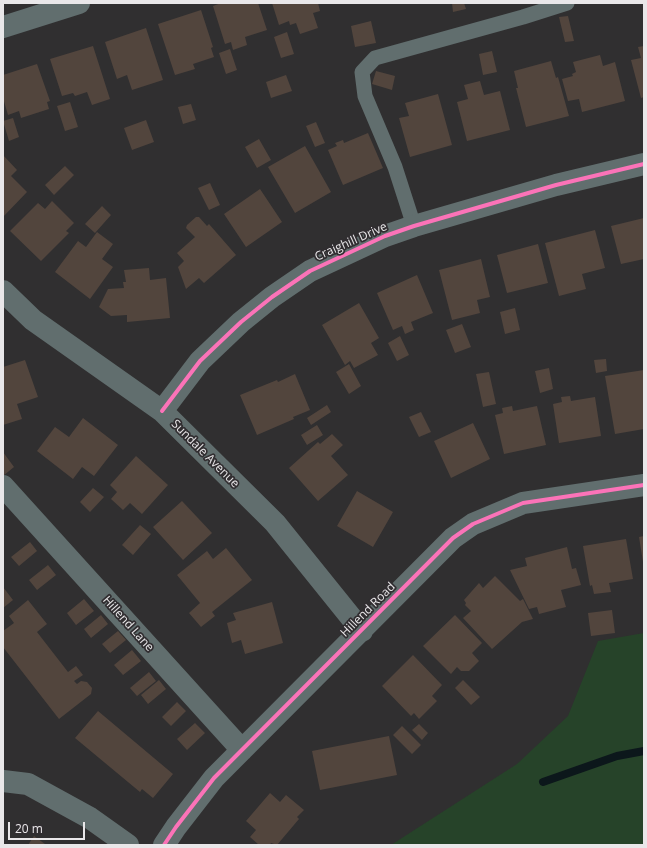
<!DOCTYPE html>
<html>
<head>
<meta charset="utf-8">
<style>
	body { margin:0 }
	#map { position:relative; width:647px; height:848px; overflow:hidden; background:#302f30; font-family:"Open Sans",sans-serif }
	canvas { display:block }
	.frame { position:absolute; inset:0; border:4px solid #e9e7e9; pointer-events:none }
	.scale { position:absolute; left:8px; top:822px; width:77px; height:18px; box-sizing:border-box; border:2px solid #e9e7e9; border-top:0; padding-left:5px; font-size:12px; line-height:14px; white-space:nowrap; color:#e9e7e9; -webkit-text-stroke:3px #312e31; paint-order:stroke }
</style>
</head>
<body>
<div id="map">
<canvas width="647" height="848"></canvas>
<div class="frame"></div>
<div class="scale">20 m</div>
</div>
<script>
const c = document.querySelector('canvas').getContext('2d');
c.lineJoin = 'round';
function fillPath(path, color) {
  c.fillStyle = color;
  c.fill(path, 'evenodd');
}
function poly(rows) {
  const path = new Path2D();
  for (const r of rows) {
    path.moveTo(r[0], r[1]);
    for (let i = 2; i < r.length; i += 2) path.lineTo(r[i], r[i + 1]);
  }
  return path;
}
function stroke(path, color, width, dash) {
  c.strokeStyle = color;
  c.lineWidth = width;
  c.lineCap = dash ? 'butt' : 'round';
  c.setLineDash(dash || []);
  c.stroke(path);
}
function drawText(font, color, halo, rows, align = 'center') {
  c.font = font + ' "Open Sans",sans-serif';
  c.lineWidth = 3.5;
  c.setLineDash([]);
  c.textBaseline = 'middle';
  c.strokeStyle = halo;
  c.fillStyle = color;
  for (const [text, x, y, turn = 0] of rows) {
    c.save();
    c.translate(x, y);
    c.rotate((+turn || 0) * Math.PI / 180);
    c.textAlign = isNaN(turn) ? turn : align;
    if (halo) c.strokeText(text, 0, 0);
    c.fillText(text, 0, 0);
    c.restore();
  }
}
const green = poly([
	[644,633,644,845,391,845,517,764,568,716,598,641]
]);
const stream = poly([
	[543,782,617,756,644,751]
]);
const building = poly([
	[221,3,258,3,267,30,245,37,247,45,233,50,231,42,225,44,213,6],
	[272,3,318,3,320,11,313,13,318,28,300,34,296,23,290,25,289,21,279,25],
	[452,3,464,3,466,9,453,12],
	[201,10,213,47,211,48,214,57,193,64,195,69,175,75,158,24],
	[568,16,574,41,565,42,559,17],
	[371,21,376,43,355,47,351,26],
	[146,28,163,80,132,90,127,75,117,79,105,42],
	[287,32,294,54,281,58,274,37],
	[93,46,110,99,92,105,87,92,75,96,73,93,62,96,50,59],
	[644,46,644,97,641,98,631,60,641,58,638,47],
	[230,49,237,70,226,74,219,53],
	[492,51,497,72,483,75,479,54],
	[600,55,603,66,615,62,625,101,582,112,579,99,568,101,562,79,573,76,572,74,576,72,573,62],
	[551,61,556,78,558,77,569,116,526,127,516,88,518,88,514,71],
	[37,64,50,101,47,102,49,109,21,118,19,111,8,115,3,98,3,75],
	[376,71,395,76,392,90,372,84],
	[286,75,292,91,271,98,266,82],
	[480,81,484,95,500,91,510,130,467,141,457,102,468,99,464,85],
	[438,94,452,145,410,157,399,118,409,116,405,103],
	[70,102,78,127,65,131,57,106],
	[191,104,196,120,183,124,178,107],
	[13,118,19,137,9,141,3,121],
	[146,120,154,142,132,150,124,128],
	[316,122,325,143,315,147,306,126],
	[368,133,383,168,343,185,328,150,337,146,335,143,343,140,344,143],
	[259,139,271,160,257,168,245,147],
	[305,146,331,192,295,213,268,167],
	[3,155,17,170,11,176,27,192,3,217],
	[65,166,74,175,54,195,45,185],
	[210,183,220,205,209,210,198,188],
	[260,189,282,222,246,247,224,214],
	[52,201,74,223,66,231,69,233,41,261,10,231,38,203,45,209],
	[102,206,111,215,95,233,85,224],
	[196,217,199,217,207,226,209,224,236,255,204,283,199,278,186,289,178,267,184,261,177,253,195,237,186,228,187,225],
	[644,218,644,259,621,264,611,226],
	[595,230,605,268,582,274,586,289,559,296,545,243],
	[97,232,113,244,102,259,113,267,90,299,55,272,78,241,86,247],
	[538,244,548,283,507,293,497,255],
	[481,259,490,297,477,300,480,313,452,320,439,270],
	[149,268,150,280,166,278,170,318,127,322,127,315,111,316,99,307,108,289,124,288,123,282,126,282,124,270],
	[417,275,433,313,411,322,414,330,405,334,402,326,393,330,377,293],
	[359,303,379,338,371,343,378,355,354,368,350,361,345,365,322,325],
	[515,308,520,330,505,334,500,312],
	[462,324,471,347,455,353,446,330],
	[400,336,409,355,397,361,388,343],
	[606,359,607,371,596,373,594,360],
	[25,360,38,397,17,404,22,419,3,425,3,367],
	[349,364,361,386,349,394,336,372],
	[549,368,553,389,540,393,535,371],
	[644,370,644,429,615,434,605,376],
	[489,372,496,404,483,407,476,374],
	[295,374,310,410,293,417,294,419,257,435,240,395,277,380,278,382],
	[570,396,571,401,595,397,601,436,559,443,553,404,562,402,561,397],
	[327,405,331,412,311,425,307,418],
	[512,406,513,411,537,406,546,445,504,454,495,415,503,413,502,408],
	[421,412,431,432,419,437,409,417],
	[83,418,118,445,94,476,82,467,73,479,37,451,55,427,69,437],
	[473,423,490,459,451,478,434,441],
	[317,425,323,435,307,445,301,435],
	[332,434,343,445,331,456,348,475,318,501,289,468,318,442,320,444],
	[3,452,14,467,3,476],
	[136,456,168,485,142,514,130,503,123,510,111,499,117,492,110,485],
	[93,488,104,497,90,512,80,502],
	[357,491,393,512,373,547,337,526],
	[182,501,212,533,183,560,153,527],
	[140,525,151,534,133,555,122,545],
	[644,536,644,562,643,562,639,537],
	[626,539,633,579,609,583,611,592,594,594,592,585,590,586,583,546],
	[30,542,37,551,19,566,11,557],
	[567,547,572,569,576,568,581,585,561,590,566,607,539,614,537,607,529,609,510,570,527,566,525,558],
	[226,548,252,580,212,612,215,616,201,627,189,613,200,603,177,575,207,551,213,559],
	[48,565,56,575,37,590,29,580],
	[495,576,520,601,523,599,533,619,522,622,492,649,463,618,471,611,465,605,466,603,464,600,479,583,483,588],
	[3,587,13,600,3,608],
	[84,599,94,611,76,625,67,613],
	[28,600,47,624,37,632,68,672,76,666,83,675,74,681,77,684,81,681,87,682,92,688,91,694,59,719,3,647,3,631,14,623,9,616],
	[272,602,283,643,245,654,241,640,232,643,227,623,236,620,233,613],
	[612,610,615,633,591,636,588,613],
	[101,615,108,624,91,638,84,629],
	[455,615,482,643,472,653,479,661,469,671,461,671,457,667,451,674,423,646],
	[118,631,126,640,110,653,102,644],
	[132,650,141,661,123,675,114,665],
	[413,655,442,685,432,696,437,701,419,719,414,713,411,716,382,686],
	[149,672,156,681,137,696,130,688],
	[159,680,166,689,148,704,141,695],
	[463,680,480,697,471,705,455,688],
	[177,702,186,711,171,726,162,717],
	[98,711,173,774,153,798,142,789,140,792,75,738],
	[195,723,205,733,187,750,177,739],
	[419,724,428,733,422,740,412,730],
	[402,726,421,745,412,754,393,735],
	[389,736,397,775,320,790,312,751],
	[270,793,280,802,286,795,304,810,297,817,299,819,277,845,271,843,270,845,259,845,250,837,256,830,246,821],
	[34,836,45,844,45,845,28,845]
]);
const service = poly([
	[414,226,395,167,365,96,362,72,375,58,523,17,567,3]
]);
const minor = poly([
	[3,27,79,3],
	[3,291,33,320,162,411,275,523,362,631],
	[162,411,200,361,241,322,272,297,310,271,385,236,414,226,556,185,644,164],
	[3,486,242,750],
	[3,781,28,784,90,818,128,845],
	[164,845,176,827,214,778,453,538,473,524,523,503,644,485]
]);
const cycleway = poly([
	[162,411,200,361,241,322,272,297,310,271,385,236,414,226,556,185,644,164],
	[164,845,176,827,214,778,453,538,473,524,523,503,644,485]
]);
const streetNames = [
	["Craighill Drive",351,242,-24],
	["Sundale Avenue",205,454,45],
	["Hillend Road",368,610,-45],
	["Hillend Lane",128,624,48]
];
fillPath(green, '#264329');
stroke(stream, '#0c171b', 8);
fillPath(building, '#52453d');
stroke(service, '#616e6e', 15);
stroke(minor, '#616e6e', 22);
stroke(cycleway, '#fb73b8', 4);
drawText('12px', '#e9e7e9', '#312e31', streetNames);
</script>
</body>
</html>
